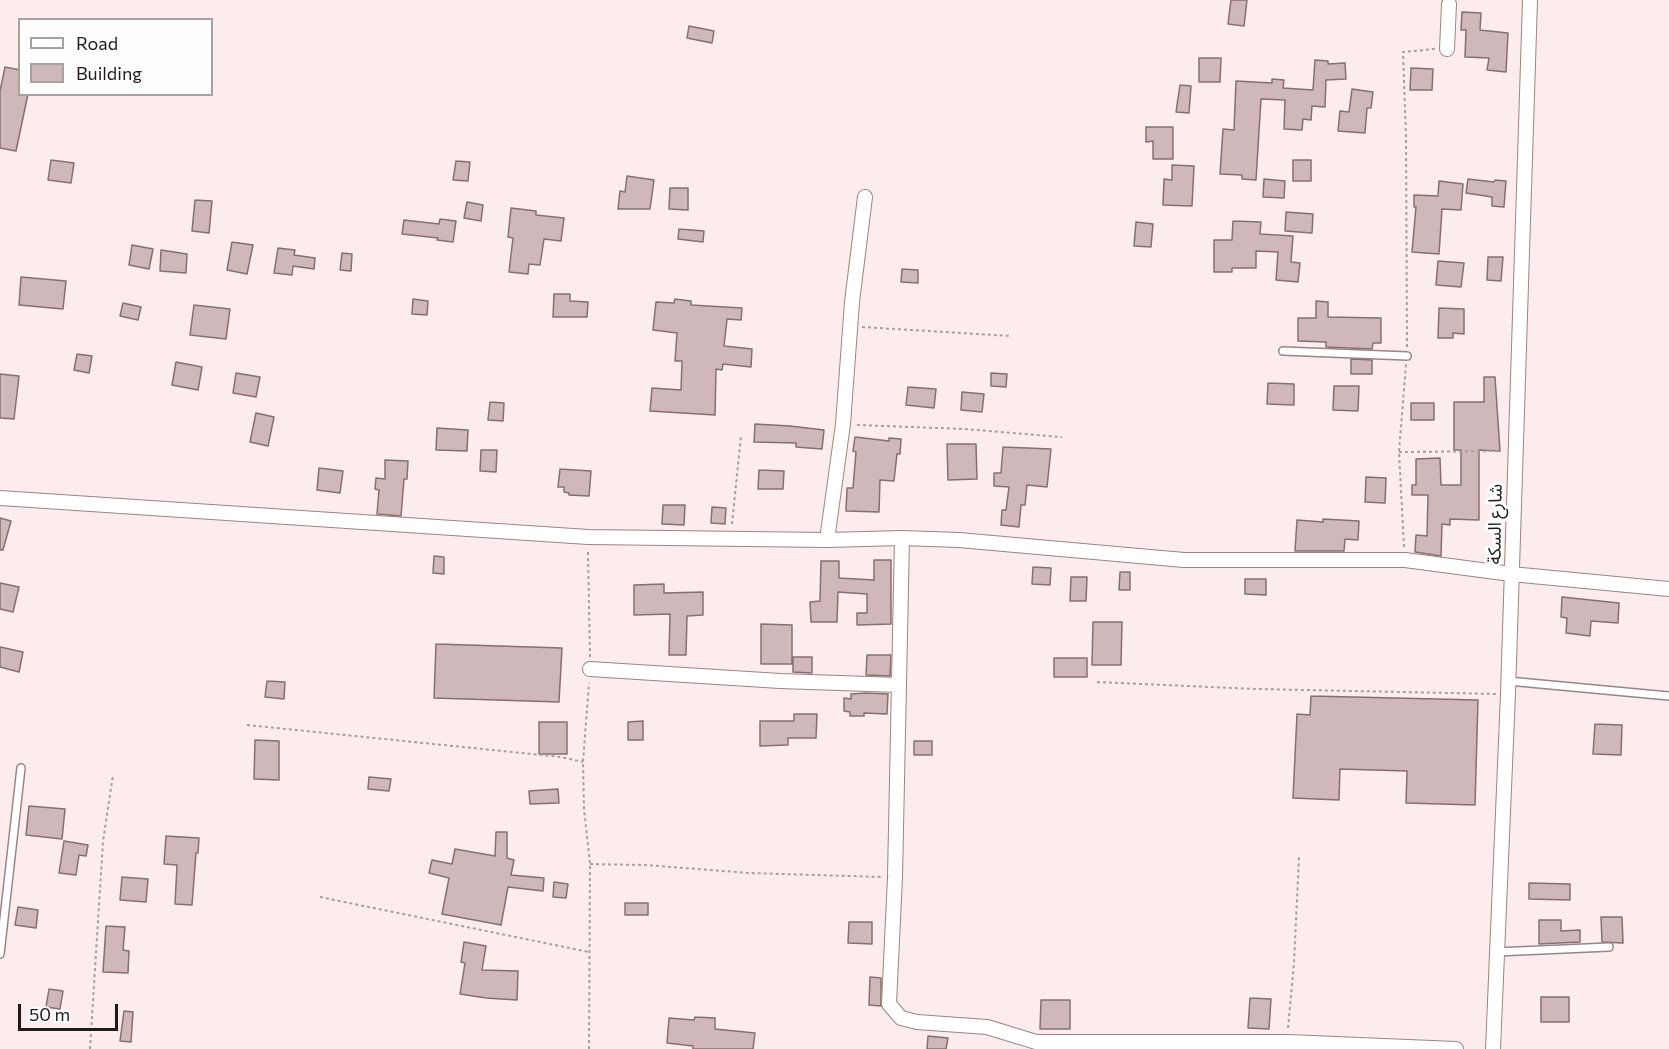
<!DOCTYPE html>
<html>
<head>
<meta charset="utf-8">
<style>
	body { margin:0 }
	#map { position:relative; width:1669px; height:1049px; overflow:hidden; background:#fceced; font-family:Commissioner,sans-serif }
	canvas { display:block }
	.legend { position:absolute; left:18px; top:18px; width:195px; height:78px; box-sizing:border-box; background:#fefefe; border:2px solid #a6a2a2; margin:0; padding:8px 10px; list-style:none; font-size:18px; color:#221919 }
	.legend li { display:flex; align-items:center; gap:12px; height:30px }
	.legend b { width:30px; border:2px solid #a6a2a2 }
	.scale { position:absolute; left:18px; top:1004px; width:100px; height:27px; box-sizing:border-box; border:3px solid #221919; border-top:0; padding-left:8px; font-size:18px; line-height:21px; white-space:nowrap; color:#221919; -webkit-text-stroke:4px #fefefe; paint-order:stroke }
</style>
</head>
<body>
<div id="map">
<canvas width="1669" height="1049"></canvas>
<ul class="legend">
<li><b style="height:8px;background:#fff"></b>Road</li>
<li><b style="height:16px;background:#d0b7b9"></b>Building</li>
</ul>
<div class="scale">50 m</div>
</div>
<script>
const c = document.querySelector('canvas').getContext('2d');
c.lineJoin = 'round';
function fillPath(path, color) {
  c.fillStyle = color;
  c.fill(path, 'evenodd');
}
function poly(rows) {
  const path = new Path2D();
  for (const r of rows) {
    path.moveTo(r[0], r[1]);
    for (let i = 2; i < r.length; i += 2) path.lineTo(r[i], r[i + 1]);
  }
  return path;
}
function stroke(path, color, width, dash) {
  c.strokeStyle = color;
  c.lineWidth = width;
  c.lineCap = dash ? 'butt' : 'round';
  c.setLineDash(dash || []);
  c.stroke(path);
}
function drawText(font, color, halo, rows, align = 'center') {
  c.font = font + ' Commissioner,"Noto Sans Arabic",sans-serif';
  c.lineWidth = 6;
  c.setLineDash([]);
  c.textBaseline = 'middle';
  c.strokeStyle = halo;
  c.fillStyle = color;
  for (const [text, x, y, turn = 0] of rows) {
    c.save();
    c.translate(x, y);
    c.rotate((+turn || 0) * Math.PI / 180);
    c.textAlign = isNaN(turn) ? turn : align;
    if (halo) c.strokeText(text, 0, 0);
    c.fillText(text, 0, 0);
    c.restore();
  }
}
const building = poly([
	[1231,0,1247,0,1244,26,1228,24,1231,0],
	[1462,12,1481,13,1480,30,1508,33,1506,72,1487,70,1489,58,1465,57,1466,30,1461,30,1462,12],
	[689,26,714,31,712,43,687,38,689,26],
	[1199,58,1221,58,1220,82,1199,82,1199,58],
	[1315,60,1328,61,1328,64,1345,63,1346,79,1326,80,1325,107,1312,106,1311,120,1303,119,1302,130,1284,129,1285,100,1261,99,1256,180,1242,179,1242,175,1220,174,1223,129,1234,130,1236,81,1272,83,1272,79,1284,80,1283,88,1313,90,1315,60],
	[5,67,20,70,20,94,28,94,16,151,0,148,0,91,5,67],
	[1411,68,1433,69,1432,90,1410,90,1411,68],
	[1180,85,1191,86,1189,113,1176,112,1180,85],
	[1352,89,1373,92,1371,108,1367,108,1365,133,1338,131,1340,111,1349,112,1352,89],
	[1146,127,1173,127,1173,159,1153,159,1153,141,1146,142,1146,127],
	[51,160,74,163,71,183,48,180,51,160],
	[1293,160,1311,160,1311,181,1293,181,1293,160],
	[456,161,470,162,468,181,453,180,456,161],
	[1172,165,1194,166,1192,206,1163,205,1164,179,1172,180,1172,165],
	[627,176,654,180,650,209,618,209,620,191,625,192,627,176],
	[1264,179,1285,181,1284,198,1263,197,1264,179],
	[1468,179,1494,182,1495,180,1506,181,1504,207,1492,206,1492,197,1466,193,1468,179],
	[1439,181,1463,184,1461,210,1442,209,1439,254,1412,252,1416,207,1414,207,1414,195,1438,196,1439,181],
	[670,188,688,188,688,210,669,209,670,188],
	[195,200,212,201,209,233,192,231,195,200],
	[467,202,483,205,481,221,464,218,467,202],
	[511,208,536,211,536,215,564,218,561,241,544,239,540,265,529,264,528,274,509,272,513,238,508,237,511,208],
	[1286,212,1313,214,1312,233,1285,231,1286,212],
	[440,219,456,221,453,242,437,240,438,238,402,234,404,220,439,224,440,219],
	[1233,221,1261,222,1260,234,1293,236,1291,262,1300,263,1298,282,1276,280,1278,252,1256,251,1256,268,1232,268,1232,272,1214,272,1214,240,1232,240,1233,221],
	[1136,222,1153,224,1151,247,1134,246,1136,222],
	[679,229,704,231,703,242,678,239,679,229],
	[232,242,253,245,247,274,227,270,232,242],
	[132,245,153,249,149,269,129,265,132,245],
	[278,248,295,250,294,255,315,258,314,269,293,266,292,275,274,273,278,248],
	[161,250,187,254,186,273,160,271,161,250],
	[342,253,352,254,351,271,340,270,342,253],
	[1488,257,1503,257,1501,281,1487,280,1488,257],
	[1438,261,1464,263,1461,287,1436,285,1438,261],
	[902,269,918,270,918,283,901,282,902,269],
	[21,277,66,281,63,309,19,305,21,277],
	[554,294,570,294,570,301,588,302,587,317,553,317,554,294],
	[413,299,428,301,427,315,412,314,413,299],
	[675,299,691,301,691,305,742,308,741,320,727,319,724,346,752,349,751,367,723,364,722,370,716,369,715,415,650,411,652,388,681,390,682,361,675,361,677,333,653,330,656,302,674,303,675,299],
	[1316,301,1328,302,1328,317,1381,318,1381,343,1373,343,1372,349,1326,347,1326,342,1298,341,1298,318,1316,318,1316,301],
	[123,303,141,307,138,320,120,316,123,303],
	[194,305,230,309,226,339,190,335,194,305],
	[1439,308,1464,309,1464,334,1453,333,1453,338,1438,338,1439,308],
	[77,354,92,356,89,373,74,370,77,354],
	[1351,359,1372,360,1372,374,1351,374,1351,359],
	[176,362,202,367,198,390,172,385,176,362],
	[236,373,260,377,256,397,233,393,236,373],
	[991,373,1007,374,1006,387,991,386,991,373],
	[0,374,19,376,14,419,0,418,0,374],
	[1484,377,1495,377,1500,451,1479,450,1479,520,1450,519,1450,525,1442,524,1441,556,1415,552,1416,535,1427,536,1428,495,1412,495,1412,485,1416,485,1416,459,1440,458,1441,485,1461,485,1461,450,1454,450,1454,402,1484,402,1484,377],
	[1268,383,1294,384,1294,405,1267,404,1268,383],
	[1334,386,1359,386,1358,411,1333,410,1334,386],
	[908,387,936,389,934,408,906,405,908,387],
	[962,392,984,394,982,412,961,410,962,392],
	[490,402,504,403,503,421,488,420,490,402],
	[1411,403,1434,403,1434,420,1411,420,1411,403],
	[256,413,274,417,268,446,250,442,256,413],
	[755,424,790,426,824,430,822,449,796,447,796,443,754,442,755,424],
	[437,428,468,430,467,451,436,450,437,428],
	[855,437,889,441,889,438,901,439,900,454,897,454,894,481,880,480,879,512,846,511,847,488,853,488,856,452,853,451,855,437],
	[947,444,976,444,977,479,948,480,947,444],
	[1003,447,1051,449,1047,487,1027,485,1025,505,1021,505,1019,527,1001,525,1002,510,1006,510,1009,487,994,486,994,473,1001,473,1003,447],
	[481,450,497,450,496,472,480,471,481,450],
	[385,460,408,461,407,479,404,479,401,516,377,514,379,490,375,489,376,478,385,479,385,460],
	[319,468,343,471,340,493,317,490,319,468],
	[560,469,591,471,589,496,569,495,569,493,564,492,564,487,558,487,560,469],
	[759,470,784,471,783,489,758,489,759,470],
	[1366,477,1386,478,1385,503,1365,502,1366,477],
	[663,505,685,505,684,525,662,524,663,505],
	[712,507,726,508,725,524,711,523,712,507],
	[0,518,11,521,3,550,0,550,0,518],
	[1323,519,1359,521,1358,540,1345,539,1344,551,1295,551,1297,520,1323,522,1323,519],
	[434,556,444,557,444,574,433,573,434,556],
	[874,560,891,560,891,624,857,625,857,613,867,613,867,594,838,592,837,622,811,622,810,602,820,601,821,561,839,561,839,578,874,580,874,560],
	[1033,567,1051,568,1050,585,1032,584,1033,567],
	[1120,572,1130,572,1130,590,1119,590,1120,572],
	[1071,577,1087,577,1086,601,1070,601,1071,577],
	[1245,579,1266,579,1266,595,1245,594,1245,579],
	[0,583,19,587,13,612,0,609,0,583],
	[664,584,664,593,703,592,703,615,687,616,686,655,669,655,670,614,634,615,634,585,664,584],
	[1562,597,1619,603,1618,623,1591,621,1590,636,1566,633,1567,618,1561,617,1562,597],
	[1093,622,1122,622,1121,665,1092,665,1093,622],
	[761,624,792,625,792,664,761,664,761,624],
	[436,644,562,648,559,702,434,698,436,644],
	[0,647,23,652,19,672,0,667,0,647],
	[867,655,891,655,890,676,866,675,867,655],
	[793,657,812,657,812,673,793,672,793,657],
	[1054,658,1087,658,1087,677,1054,677,1054,658],
	[267,681,285,682,284,699,265,697,267,681],
	[866,693,888,694,887,714,864,713,864,716,850,716,850,712,844,711,844,698,851,699,851,694,866,693],
	[1311,696,1478,700,1475,805,1406,803,1407,771,1340,769,1339,800,1293,798,1297,714,1310,715,1311,696],
	[794,714,817,714,816,738,788,738,788,745,760,746,760,721,794,721,794,714],
	[643,721,643,740,628,740,628,722,643,721],
	[539,722,567,722,567,754,539,754,539,722],
	[1595,724,1622,725,1621,755,1593,754,1595,724],
	[255,740,279,741,279,780,254,779,255,740],
	[914,741,932,741,932,755,914,755,914,741],
	[369,777,391,779,389,791,368,789,369,777],
	[558,789,559,803,530,804,529,791,558,789],
	[29,806,65,809,62,839,26,835,29,806],
	[496,832,507,832,507,858,514,860,511,875,544,878,543,891,508,887,501,925,442,914,449,878,429,873,432,860,452,864,455,849,495,856,496,832],
	[166,836,199,838,198,853,196,853,192,905,175,904,177,865,164,864,166,836],
	[64,841,88,845,86,856,79,855,76,875,59,873,64,841],
	[122,877,148,879,146,902,120,900,122,877],
	[554,882,568,884,566,898,553,897,554,882],
	[1529,883,1570,884,1570,900,1529,899,1529,883],
	[625,903,648,903,648,915,625,915,625,903],
	[18,907,38,910,36,928,15,925,18,907],
	[1601,917,1622,917,1623,943,1602,942,1601,917],
	[1539,920,1561,920,1561,931,1580,930,1580,942,1539,944,1539,920],
	[849,922,872,922,872,944,848,943,849,922],
	[106,926,125,927,123,950,129,951,128,973,103,972,106,926],
	[464,942,486,946,482,970,518,971,517,1000,486,998,460,994,465,963,461,962,464,942],
	[870,977,881,978,881,1006,869,1005,870,977],
	[49,989,63,991,60,1009,46,1007,49,989],
	[1541,997,1569,997,1569,1022,1541,1022,1541,997],
	[1250,998,1271,999,1269,1029,1248,1028,1250,998],
	[1041,1000,1070,1000,1070,1029,1040,1029,1041,1000],
	[124,1011,133,1012,131,1042,120,1041,124,1011],
	[695,1017,715,1018,715,1029,755,1033,753,1049,693,1049,693,1046,667,1043,669,1018,694,1020,695,1017],
	[928,1036,948,1038,946,1049,927,1049,928,1036]
]);
const path = poly([
	[862,327,1011,336],
	[1407,347,1406,136,1403,52,1435,49],
	[857,425,965,429,1062,437],
	[1399,452,1501,451],
	[732,524,741,436],
	[1404,547,1399,452,1406,364],
	[588,552,590,657],
	[1097,682,1256,689,1496,694],
	[247,725,561,757,583,762],
	[590,864,645,865,749,873,883,877],
	[320,897,589,952],
	[1288,1028,1294,963,1299,857],
	[90,1049,103,841,113,775],
	[589,1049,590,864,584,809,583,762,589,683]
]);
const service = poly([
	[1283,351,1407,356],
	[1508,681,1669,696],
	[1496,952,1609,947],
	[0,954,21,768]
]);
const minor = poly([
	[1447,49,1449,4],
	[0,498,588,537,827,540,902,538,959,540,1184,560,1405,560,1511,574,1669,589],
	[902,538,895,877,889,1004,901,1018,917,1022,987,1027,1036,1042,1288,1042,1456,1049],
	[827,540,843,424,852,302,865,197],
	[590,669,780,681,899,685],
	[1493,1049,1508,694,1530,0]
]);
const streetNames = [
	["شارع السكة",1495,524,-89]
];
fillPath(building, '#d0b7b9');
stroke(building, '#856f71', 1.5);
stroke(service, '#9b8485', 10);
stroke(minor, '#9b8485', 16);
stroke(path, '#aa9d9d', 2, [3, 3]);
stroke(service, '#fff', 7);
stroke(minor, '#fff', 14);
drawText('18px', '#221919', '#fefefe', streetNames);
</script>
</body>
</html>
